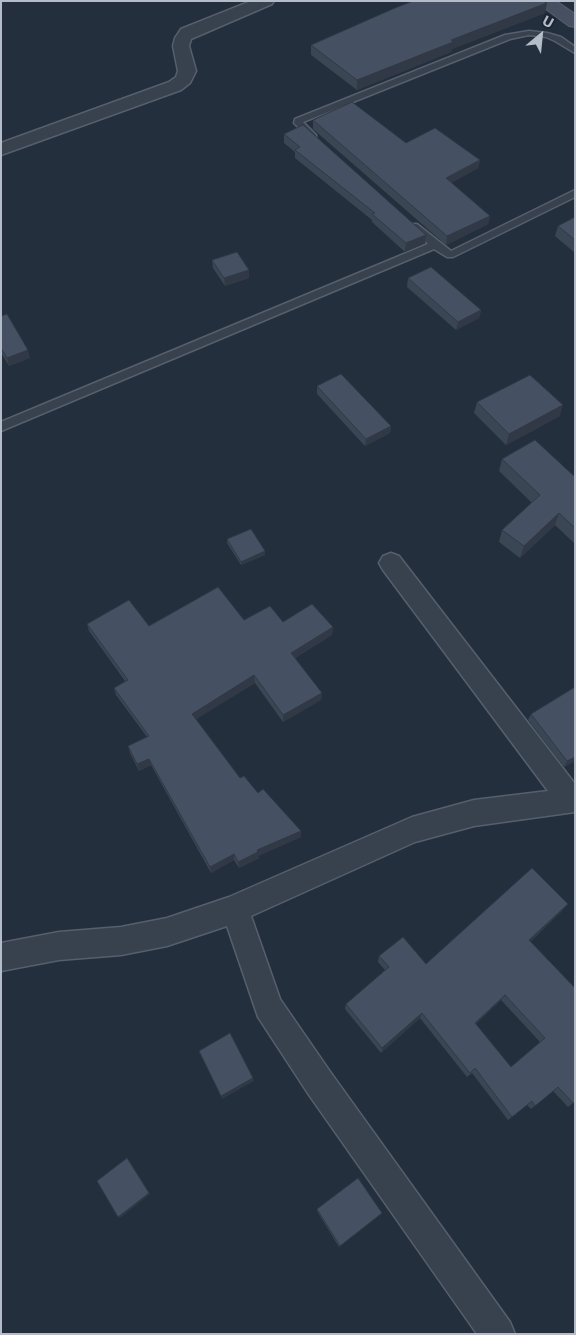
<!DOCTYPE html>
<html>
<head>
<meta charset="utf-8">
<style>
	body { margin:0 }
	#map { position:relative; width:576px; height:1335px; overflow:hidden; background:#242f3e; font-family:Commissioner,sans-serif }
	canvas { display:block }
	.frame { position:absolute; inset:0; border:2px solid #b4bcc9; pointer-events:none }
	.north { position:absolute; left:516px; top:10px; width:50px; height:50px; -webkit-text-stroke:4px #1d2633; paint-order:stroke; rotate:28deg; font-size:14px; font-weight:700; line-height:20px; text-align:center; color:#b4bcc9 }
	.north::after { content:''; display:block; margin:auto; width:18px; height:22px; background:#b4bcc9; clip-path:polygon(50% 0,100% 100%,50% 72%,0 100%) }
</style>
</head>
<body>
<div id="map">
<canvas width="576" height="1335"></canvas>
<div class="frame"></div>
<div class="north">U</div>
</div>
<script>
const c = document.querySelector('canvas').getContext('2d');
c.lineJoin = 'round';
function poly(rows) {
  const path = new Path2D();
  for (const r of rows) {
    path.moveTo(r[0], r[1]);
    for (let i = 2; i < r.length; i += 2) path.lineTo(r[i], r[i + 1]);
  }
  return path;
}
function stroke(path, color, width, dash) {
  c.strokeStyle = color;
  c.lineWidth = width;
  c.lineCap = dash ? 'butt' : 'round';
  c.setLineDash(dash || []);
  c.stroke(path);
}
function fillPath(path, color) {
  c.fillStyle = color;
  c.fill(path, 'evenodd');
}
const service = poly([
	[529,31,547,33,561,37,575,47,575,53,555,41,546,37,529,35,510,39,303,122,316,135,316,139,310,139,294,123,295,119,505,35,529,31],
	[575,190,575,197,453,257,447,257,434,249,1,431,1,422,428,244,411,228,411,224,417,224,451,251,575,190]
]);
const minor = poly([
	[251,1,274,1,272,4,191,39,189,46,196,71,190,83,181,90,1,155,1,143,169,82,176,77,178,71,173,46,175,38,181,29,251,1],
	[391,553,399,556,575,784,575,812,474,826,415,842,251,916,280,999,331,1073,510,1322,515,1334,477,1334,309,1095,258,1017,227,926,167,946,121,955,59,960,1,971,1,943,59,932,121,927,167,918,229,897,412,817,474,800,548,791,383,570,379,563,383,556,391,553]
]);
const secondary = poly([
	[535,1,556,1,575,14,575,27,569,26,535,1]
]);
const wall = poly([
	[545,13,452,49,451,52,357,90,311,55,311,45],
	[313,120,406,143,480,160,478,168,451,183,490,216,488,224,446,245,313,129],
	[284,134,425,243,405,252,372,222,372,220,295,158,295,152,284,143],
	[575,217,575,253,555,236,558,226],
	[212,260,249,270,249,278,225,286,213,268],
	[408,278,481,310,479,318,456,330,407,287],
	[1,316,30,358,9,366,1,353],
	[317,386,391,426,390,433,365,446,317,394],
	[477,402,560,416,506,445,474,413],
	[502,459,575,477,575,544,555,525,520,558,499,542,502,530,532,503,499,471],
	[227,539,265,551,265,555,241,565,227,543],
	[244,620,283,622,333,627,332,635,295,658,322,693,321,700,283,722,255,683,196,719,240,778,301,831,301,837,258,856,259,858,239,868,234,860,211,873,151,765,139,771,130,753,128,746,147,737,116,695,114,688,125,681,89,631,87,624,149,626],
	[575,687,575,761,564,767,528,720,531,714],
	[563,910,530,942,573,1103,568,1107,553,1091,531,1109,527,1105,508,1120,472,1073,467,1077,420,1018,381,1053,345,1009,346,1004,385,970,378,962,379,956,426,964],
	[501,1000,540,1042,511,1067,476,1024],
	[317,1209,382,1213,339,1247,317,1211]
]);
const shadedWall = poly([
	[547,3,545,13,452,49,451,52,357,90,357,80,451,40],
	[480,160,478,168,444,187,446,178],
	[490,216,488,224,446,245,447,236],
	[426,235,425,243,405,252,406,243],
	[249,270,249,278,225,286,224,278],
	[481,310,479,318,456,330,458,322],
	[28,350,30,358,9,366,7,358],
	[563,405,560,416,506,445,509,434],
	[391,426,390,433,365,446,366,439],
	[559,513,555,525,520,558,524,546],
	[265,551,265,555,241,565,241,562],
	[333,627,332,635,291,660,291,653],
	[254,675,255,683,193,721,192,714],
	[322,693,321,700,283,722,283,715],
	[575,757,575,761,564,767,567,761],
	[149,759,151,765,139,771,137,764],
	[301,831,301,837,258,856,259,858,239,868,238,862,257,850],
	[234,854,234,860,211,873,210,867],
	[568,904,563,910,525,946,529,940],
	[505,995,501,1000,472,1028,475,1023],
	[422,1013,420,1018,381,1053,382,1048],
	[253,1078,254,1081,222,1099,221,1096],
	[127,1158,129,1160,150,1194,120,1218,118,1217]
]);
const building = poly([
	[413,1,543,1,547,3,451,40,453,42,357,80,311,45,395,8,413,1],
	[352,102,406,143,435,128,480,160,446,178,490,216,447,236,313,120,352,102],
	[303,125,426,235,406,243,372,214,375,213,295,150,300,147,284,134,303,125],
	[575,217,575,240,558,226,575,217],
	[237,252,249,270,224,278,212,260,237,252],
	[431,267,481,310,458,322,408,278,431,267],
	[7,314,28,350,7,358,1,348,1,316,7,314],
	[341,374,391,426,366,439,317,386,341,374],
	[530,375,563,405,509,434,477,402,530,375],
	[535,440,575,477,575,528,559,513,524,546,502,530,540,495,502,459,535,440],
	[251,529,265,551,241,562,227,539,251,529],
	[218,587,244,620,270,606,283,622,312,604,333,627,291,653,322,693,283,715,254,675,192,714,240,778,244,776,258,793,263,789,301,831,257,850,258,852,238,862,234,854,210,867,149,759,137,764,128,746,149,736,114,688,128,680,87,624,129,600,149,626,218,587],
	[575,687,575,757,567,761,531,714,575,687],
	[532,868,568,904,529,940,575,988,575,1101,573,1103,558,1087,535,1106,532,1101,512,1117,475,1068,470,1073,422,1013,382,1048,346,1004,389,967,379,956,403,937,426,964,532,868],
	[505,995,545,1038,511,1067,475,1023,505,995],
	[230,1033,253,1078,221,1096,199,1051,230,1033],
	[127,1158,149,1193,118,1217,97,1181,127,1158],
	[358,1178,382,1213,340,1246,317,1209,358,1178]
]);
stroke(service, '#565f6c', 3);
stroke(minor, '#565f6c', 3);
stroke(secondary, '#565f6c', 2);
fillPath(service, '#38414e');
fillPath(minor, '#38414e');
fillPath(secondary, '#465061');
fillPath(wall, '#3b4654');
fillPath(shadedWall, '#303945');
fillPath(building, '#455162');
stroke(building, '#303945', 1);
</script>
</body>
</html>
